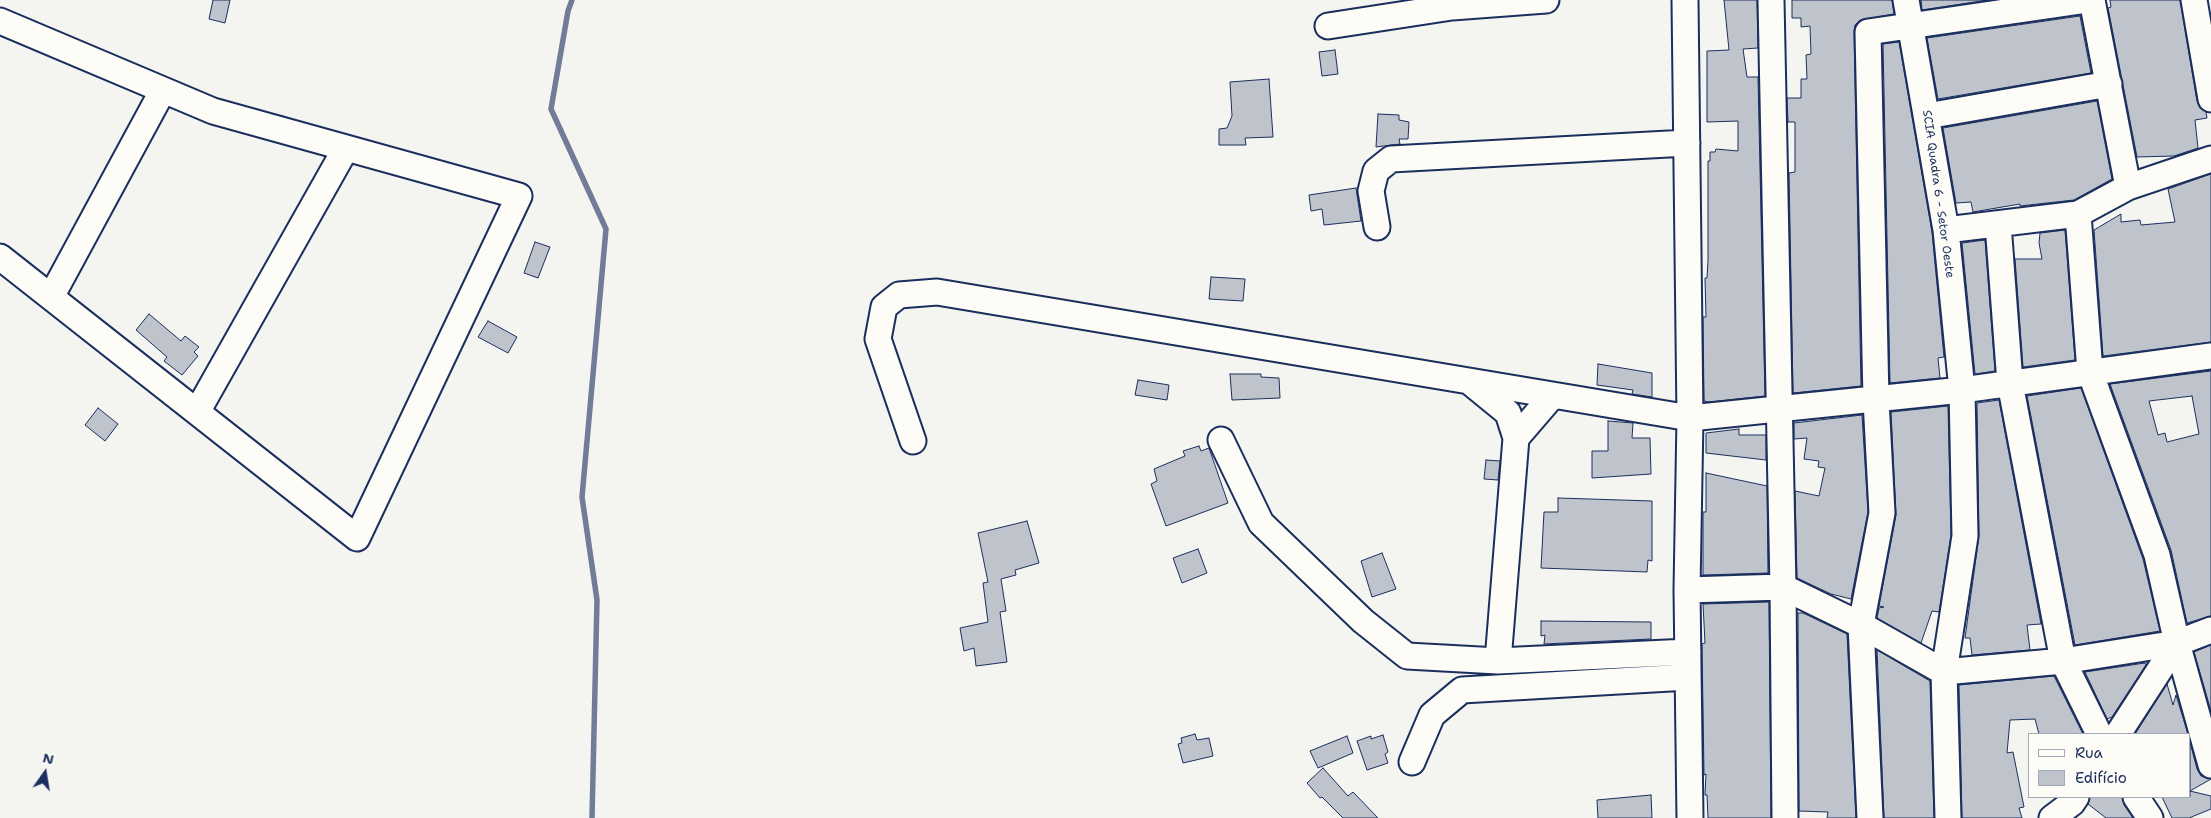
<!DOCTYPE html>
<html>
<head>
<meta charset="utf-8">
<style>
	body { margin:0 }
	#map { position:relative; width:2211px; height:818px; overflow:hidden; background:#f4f4f1; font-family:"Shantell Sans",sans-serif }
	canvas { display:block }
	.legend { position:absolute; left:2028px; top:733px; width:162px; height:65px; box-sizing:border-box; background:#fdfcf7; border:1px solid #a3aaba; margin:0; padding:6px 9px; list-style:none; font-size:15px; color:#1b2f5e }
	.legend li { display:flex; align-items:center; gap:10px; height:25px }
	.legend b { width:25px; border:1px solid #a3aaba }
	.north { position:absolute; left:20px; top:748px; width:50px; height:50px; -webkit-text-stroke:4px #fdfcf7; paint-order:stroke; rotate:13deg; font-size:14px; font-weight:700; line-height:20px; text-align:center; color:#1b2f5e }
	.north::after { content:''; display:block; margin:auto; width:18px; height:22px; background:#1b2f5e; clip-path:polygon(50% 0,100% 100%,50% 72%,0 100%) }
</style>
</head>
<body>
<div id="map">
<canvas width="2211" height="818"></canvas>
<ul class="legend">
<li><b style="height:6px;background:#fdfcf7"></b>Rua</li>
<li><b style="height:14px;background:#bfc3cc"></b>Edifício</li>
</ul>
<div class="north">N</div>
</div>
<script>
const c = document.querySelector('canvas').getContext('2d');
c.lineJoin = 'round';
function poly(rows) {
  const path = new Path2D();
  for (const r of rows) {
    path.moveTo(r[0], r[1]);
    for (let i = 2; i < r.length; i += 2) path.lineTo(r[i], r[i + 1]);
  }
  return path;
}
function stroke(path, color, width, dash) {
  c.strokeStyle = color;
  c.lineWidth = width;
  c.lineCap = dash ? 'butt' : 'round';
  c.setLineDash(dash || []);
  c.stroke(path);
}
function fillPath(path, color) {
  c.fillStyle = color;
  c.fill(path, 'evenodd');
}
function drawText(font, color, halo, rows, align = 'center') {
  c.font = font + ' "Shantell Sans",sans-serif';
  c.lineWidth = 4;
  c.setLineDash([]);
  c.textBaseline = 'middle';
  c.strokeStyle = halo;
  c.fillStyle = color;
  for (const [text, x, y, turn = 0] of rows) {
    c.save();
    c.translate(x, y);
    c.rotate((+turn || 0) * Math.PI / 180);
    c.textAlign = isNaN(turn) ? turn : align;
    if (halo) c.strokeText(text, 0, 0);
    c.fillText(text, 0, 0);
    c.restore();
  }
}
const stream = poly([
	[572,0,568,11,551,109,606,229,582,497,597,600,592,818]
]);
const building = poly([
	[213,0,230,0,225,23,209,19,213,0],
	[1724,0,1757,0,1758,48,1743,49,1747,77,1758,77,1765,396,1709,402,1704,401,1703,317,1706,317,1705,278,1707,278,1708,260,1708,161,1710,161,1710,152,1715,152,1716,149,1738,151,1738,121,1707,122,1707,51,1729,50,1724,0],
	[1792,0,1892,0,1894,14,1860,20,1855,25,1854,32,1861,386,1793,393,1789,173,1795,172,1795,122,1788,122,1787,98,1801,98,1801,79,1807,79,1806,55,1811,54,1810,26,1801,27,1801,18,1792,18,1792,0],
	[1921,0,1988,0,1922,10,1921,0],
	[2110,0,2180,0,2197,101,2200,108,2206,112,2207,118,2195,120,2198,148,2174,156,2137,157,2108,8,2111,7,2110,0],
	[2080,16,2091,73,1938,99,1927,38,2080,16],
	[1899,42,1932,232,1944,357,1938,358,1940,378,1890,383,1883,44,1899,42],
	[1335,50,1338,74,1322,76,1319,52,1335,50],
	[1269,79,1273,137,1245,138,1246,145,1219,145,1219,129,1227,128,1232,116,1230,82,1269,79],
	[2097,101,2112,179,2074,200,2020,206,2020,204,1973,212,1971,202,1956,203,1943,128,2097,101],
	[1378,114,1399,115,1399,120,1409,122,1408,139,1399,139,1400,144,1376,147,1378,114],
	[2211,174,2211,342,2103,356,2094,230,2121,214,2121,222,2140,220,2141,225,2175,222,2168,189,2211,174],
	[1356,188,1361,221,1324,225,1322,209,1311,211,1309,195,1356,188],
	[2065,230,2075,360,2023,367,2015,259,2042,259,2039,243,2040,233,2065,230],
	[1985,240,1995,371,1975,374,1962,243,1985,240],
	[535,242,550,247,538,278,524,273,535,242],
	[1211,277,1245,279,1243,301,1209,299,1211,277],
	[149,314,181,341,185,336,199,347,194,352,198,356,182,375,164,361,167,357,136,330,149,314],
	[488,321,517,337,508,353,478,337,488,321],
	[1598,364,1652,373,1652,397,1632,394,1633,390,1597,385,1598,364],
	[2211,371,2211,616,2187,623,2171,550,2110,384,2211,371],
	[2192,396,2199,434,2167,442,2165,433,2158,435,2149,401,2192,396],
	[1230,374,1261,374,1261,377,1279,378,1280,398,1232,400,1230,374],
	[1138,380,1169,385,1167,400,1135,395,1138,380],
	[2081,388,2143,559,2160,631,2075,645,2027,396,2081,388],
	[1999,400,2041,624,2027,625,2030,650,1972,655,1970,638,1965,638,1979,536,1977,403,1999,400],
	[1948,406,1951,535,1939,612,1932,611,1921,643,1877,618,1879,608,1884,607,1879,606,1896,515,1891,412,1948,406],
	[98,408,118,424,105,441,85,425,98,408],
	[1862,415,1868,512,1851,599,1831,594,1797,578,1795,491,1819,496,1825,468,1818,467,1819,461,1804,459,1807,438,1794,439,1794,423,1862,415],
	[1608,421,1633,423,1632,438,1650,438,1651,474,1592,478,1592,451,1608,451,1608,421],
	[1739,429,1739,435,1766,435,1766,460,1706,453,1706,433,1739,429],
	[1199,446,1201,451,1209,448,1228,503,1166,526,1151,484,1157,481,1154,469,1185,456,1183,451,1199,446],
	[1486,460,1500,461,1498,480,1484,479,1486,460],
	[1706,473,1767,486,1768,573,1703,575,1703,512,1706,512,1706,473],
	[1558,498,1652,501,1652,561,1648,560,1647,572,1541,568,1544,512,1558,512,1558,498],
	[1027,521,1039,563,1015,570,1016,575,1001,579,1006,611,1000,612,1007,662,976,666,974,648,964,651,960,628,988,622,983,583,988,582,978,533,1027,521],
	[1198,549,1207,573,1182,583,1173,558,1198,549],
	[1382,553,1396,589,1372,597,1361,561,1382,553],
	[1769,602,1771,818,1708,818,1707,795,1705,795,1706,774,1704,775,1702,644,1705,643,1703,604,1769,602],
	[1798,613,1803,613,1847,634,1856,818,1827,818,1828,812,1799,811,1798,613],
	[1541,621,1651,622,1651,639,1544,644,1545,635,1541,636,1541,621],
	[2211,645,2211,711,2194,652,2211,645],
	[1877,650,1930,681,1934,818,1884,818,1877,650],
	[2145,663,2146,665,2112,717,2107,719,2085,672,2145,663],
	[2054,676,2083,734,2039,734,2035,719,2010,720,2007,753,2013,752,2024,807,2019,808,2022,818,1962,818,1959,685,2054,676],
	[2167,684,2173,705,2176,695,2188,734,2135,734,2167,684],
	[1195,734,1197,740,1209,738,1213,756,1183,763,1178,744,1182,743,1181,738,1195,734],
	[1383,735,1388,752,1385,754,1388,763,1367,770,1357,741,1371,736,1371,739,1383,735],
	[1347,736,1353,753,1318,768,1310,751,1347,736],
	[2190,742,2197,769,2201,776,2211,779,2190,791,2211,796,2211,809,2189,818,2172,818,2162,797,2190,797,2190,742],
	[1323,768,1348,796,1353,792,1378,818,1343,818,1322,797,1320,798,1307,783,1323,768],
	[1651,795,1652,818,1598,818,1597,800,1651,795],
	[2090,797,2122,797,2124,805,2133,818,2106,818,2088,804,2090,797]
]);
const minor = poly([
	[1685,0,1690,418,1687,590,1690,818],
	[1771,0,1783,587,1785,818],
	[1906,0,1946,230,1962,390,1965,536,1944,672,1948,818],
	[2092,0,2128,187],
	[2194,0,2211,99],
	[0,21,213,111,519,196,357,538,0,257],
	[1328,26,1452,7,1546,0],
	[1927,116,2109,84],
	[2078,214,2090,372,2157,555,2177,643,2211,765],
	[1998,224,2010,383,2063,661,2099,734],
	[1377,227,1371,191,1376,171,1391,159,1687,143],
	[1946,230,2078,214,2128,187,2211,159],
	[51,297,163,90],
	[1470,382,1508,413,1516,438],
	[197,412,346,148],
	[1221,440,1261,523,1363,621,1407,656,1498,661,1688,652],
	[913,441,878,339,884,307,899,295,937,292,1690,418,1962,390,2211,356],
	[1687,590,1783,587,1861,625,1944,672,2063,661,2177,643,2211,630],
	[1498,661,1516,438,1553,395],
	[2118,734,2177,643],
	[1412,762,1432,715,1462,690,1688,677],
	[2136,797,2150,818],
	[1870,818,1861,625,1882,513,1876,400,1868,32,2088,0],
	[2052,818,2072,803,2076,797]
]);
const streetNames = [
	["SCIA Quadra 6 - Setor Oeste",1938,194,82]
];
stroke(stream, '#717c98', 5.5);
fillPath(building, '#bfc3cc');
stroke(building, '#1b2f5e', 1);
stroke(minor, '#1b2f5e', 29);
stroke(minor, '#fdfcf7', 25);
drawText('12px', '#1b2f5e', '#fdfcf7', streetNames);
</script>
</body>
</html>
